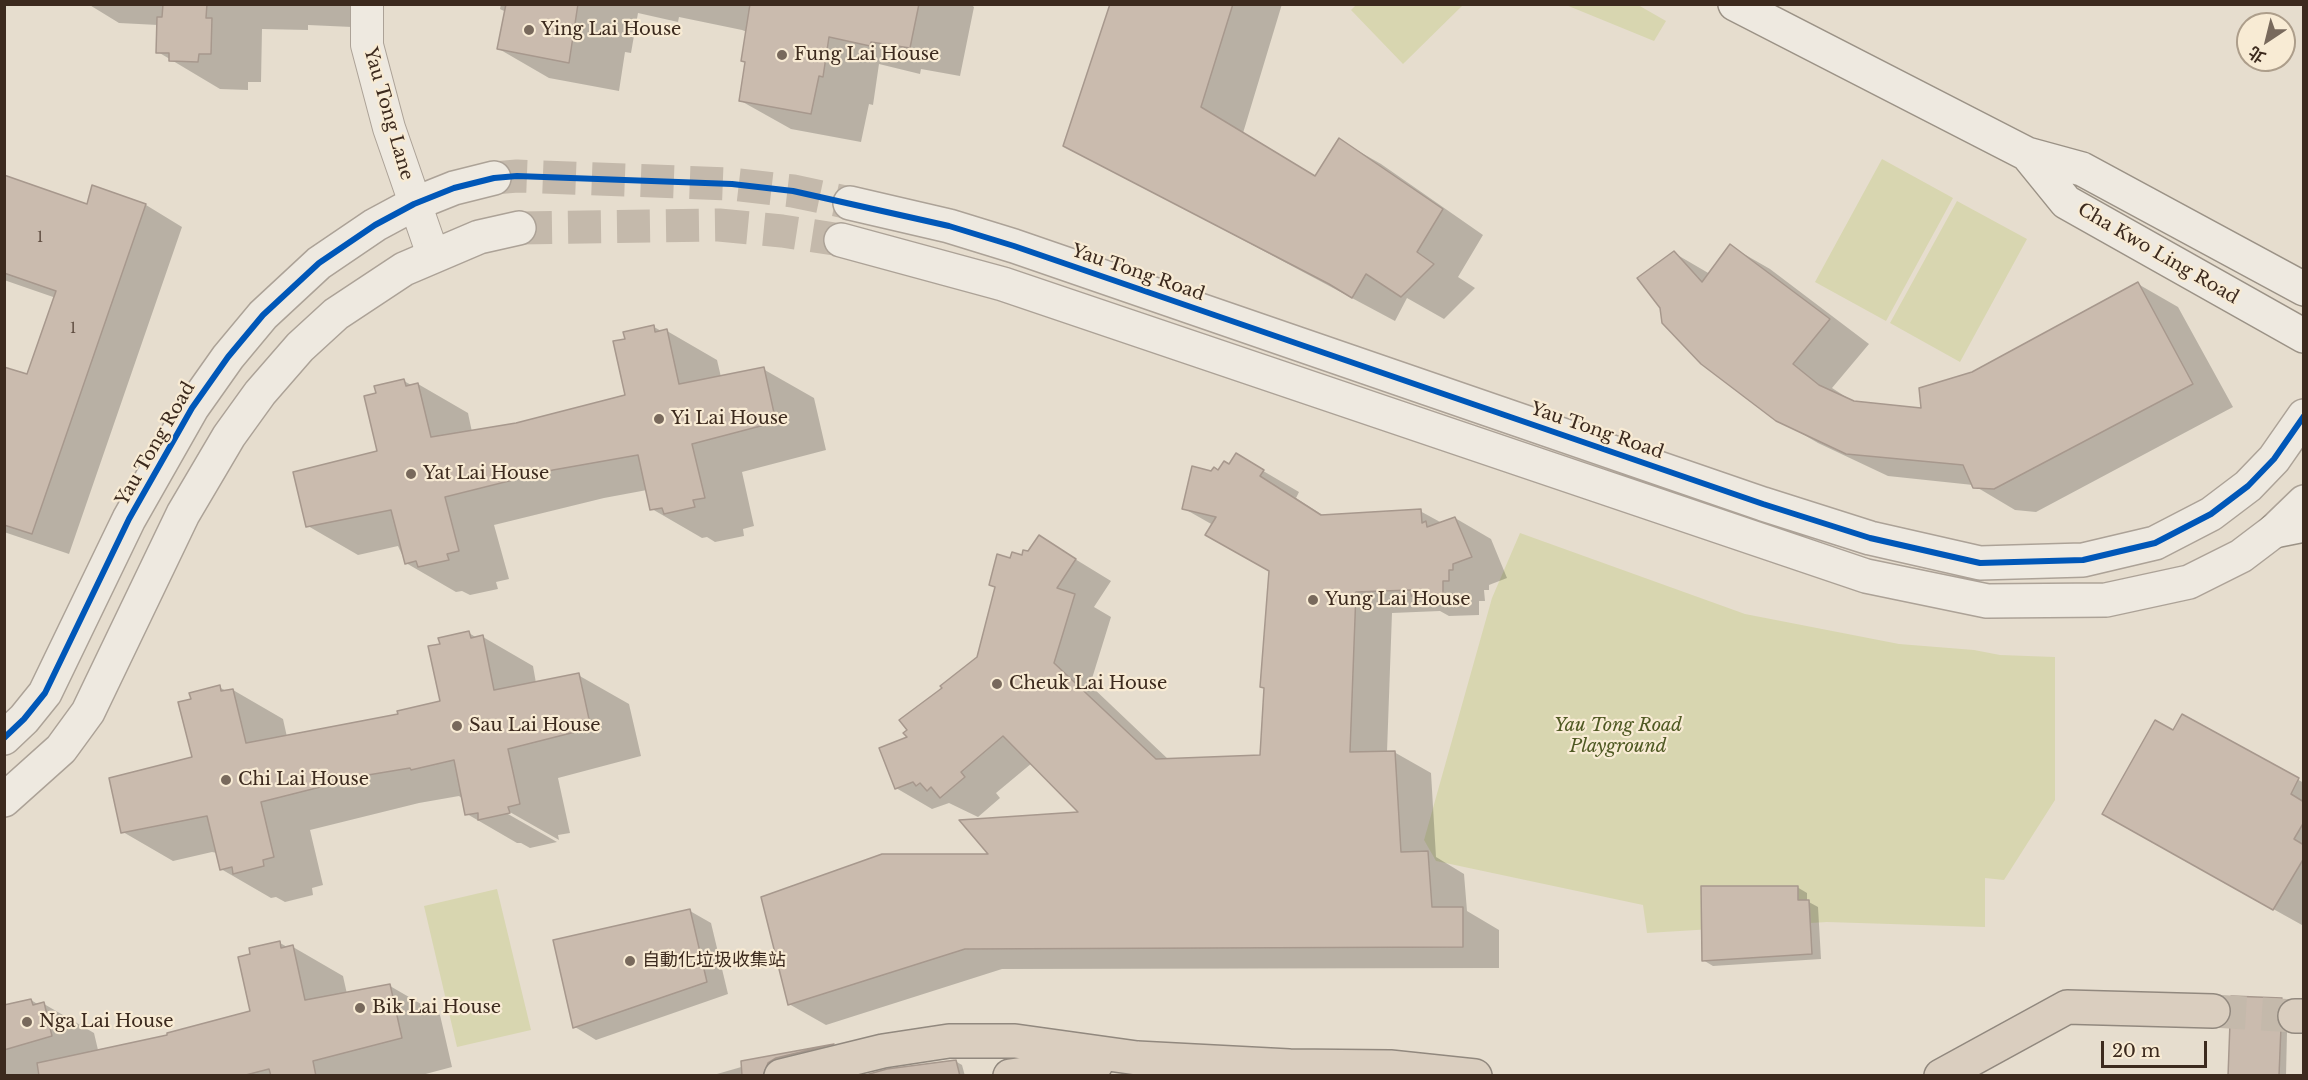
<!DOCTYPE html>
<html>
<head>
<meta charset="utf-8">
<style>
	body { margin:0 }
	#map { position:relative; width:2308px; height:1080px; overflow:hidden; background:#e6ddce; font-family:"Libre Baskerville","Noto Sans TC",serif }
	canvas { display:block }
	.frame { position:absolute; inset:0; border:6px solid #3c2a1e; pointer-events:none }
	.north { position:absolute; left:2236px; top:12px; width:60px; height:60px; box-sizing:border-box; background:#f8ebd4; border:2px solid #ad9e8b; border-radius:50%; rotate:215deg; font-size:16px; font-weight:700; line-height:24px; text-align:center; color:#3c2a1e }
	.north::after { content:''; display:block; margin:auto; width:21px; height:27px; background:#78695c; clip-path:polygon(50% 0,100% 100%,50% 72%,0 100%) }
	.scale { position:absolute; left:2101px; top:1041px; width:106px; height:27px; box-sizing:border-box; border:3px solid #3c2a1e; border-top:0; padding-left:8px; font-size:18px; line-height:21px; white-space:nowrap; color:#3c2a1e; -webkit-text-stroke:4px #f8ebd4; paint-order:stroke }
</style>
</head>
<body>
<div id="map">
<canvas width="2308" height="1080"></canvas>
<div class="frame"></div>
<div class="north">北</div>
<div class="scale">20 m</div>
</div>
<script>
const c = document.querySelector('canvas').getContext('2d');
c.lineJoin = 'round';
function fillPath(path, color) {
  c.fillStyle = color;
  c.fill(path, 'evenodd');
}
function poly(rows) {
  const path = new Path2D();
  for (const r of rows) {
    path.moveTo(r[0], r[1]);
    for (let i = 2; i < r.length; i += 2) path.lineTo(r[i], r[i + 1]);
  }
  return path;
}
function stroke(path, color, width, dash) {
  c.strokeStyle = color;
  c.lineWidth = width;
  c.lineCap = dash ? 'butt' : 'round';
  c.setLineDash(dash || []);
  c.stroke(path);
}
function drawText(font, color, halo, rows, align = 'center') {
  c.font = font + ' "Libre Baskerville","Noto Sans TC",serif';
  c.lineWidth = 4.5;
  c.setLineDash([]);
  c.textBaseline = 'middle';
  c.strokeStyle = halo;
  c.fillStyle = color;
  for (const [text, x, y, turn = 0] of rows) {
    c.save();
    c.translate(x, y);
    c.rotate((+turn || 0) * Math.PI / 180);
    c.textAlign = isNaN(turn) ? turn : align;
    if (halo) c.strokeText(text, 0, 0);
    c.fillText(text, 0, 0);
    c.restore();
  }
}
const green = poly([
	[1356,5,1356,4,1463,5,1403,64,1351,10],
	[1566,5,1638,5,1666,21,1654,41],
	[1882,159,1953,198,1886,321,1815,282],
	[1957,201,2027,239,1960,362,1890,323],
	[1520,533,1745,614,1899,644,1974,650,2000,655,2055,657,2055,800,2004,880,1985,878,1985,927,1827,922,1647,933,1643,905,1436,861,1424,840,1492,598],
	[497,889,531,1030,457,1047,424,906]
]);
const shadow = poly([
	[88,4,352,4,352,27,308,25,308,30,262,29,261,82,248,82,248,90,220,89,158,52,158,25,119,23],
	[501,4,970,4,974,7,960,76,921,69,920,74,879,64,873,105,869,104,861,142,791,129,741,101,747,63,742,61,747,32,742,30,679,17,678,22,638,13,631,53,625,52,619,91,549,78,499,49,506,12,500,9],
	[1110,4,1282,4,1243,133,1316,177,1339,140,1381,164,1483,235,1458,277,1475,288,1444,319,1407,298,1395,321,1065,145],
	[4,176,88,206,93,187,146,205,182,227,69,554,4,532,4,368,28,376,56,298,4,280],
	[1730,246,1770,269,1869,344,1832,388,1854,402,1923,410,1973,374,2138,284,2178,307,2233,407,2036,512,2015,510,1973,485,1888,476,1818,443,1777,419,1674,253,1710,274],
	[654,327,663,332,667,331,717,360,721,377,763,369,814,398,826,450,742,472,754,526,743,529,744,536,715,542,707,537,702,538,652,509,647,490,604,498,494,525,509,579,496,582,498,589,470,595,462,591,456,592,406,563,398,546,358,555,308,526,379,452,377,395,404,381,413,386,418,384,468,413,472,432,517,424,627,397,626,340],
	[1236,455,1299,492,1296,498,1324,516,1420,511,1442,523,1455,518,1491,539,1507,578,1489,585,1489,590,1484,590,1485,601,1479,601,1479,615,1449,616,1440,611,1392,613,1387,752,1394,752,1431,773,1436,857,1464,874,1467,911,1499,930,1499,968,1002,969,826,1025,789,1004,991,855,1081,813,1032,763,996,793,1000,798,978,817,949,803,932,809,896,788,909,738,944,688,978,657,997,588,990,585,1011,560,1029,553,1039,537,1111,581,1094,607,1111,617,1090,685,1169,760,1262,757,1270,571,1213,525,1183,508,1212,473,1229,466],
	[469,633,477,638,483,637,533,666,536,683,578,675,629,704,641,756,558,778,570,833,558,835,559,840,508,811,508,814,557,842,530,848,521,843,517,843,467,814,463,799,459,796,419,803,310,830,323,885,312,888,313,895,285,902,276,897,271,898,221,869,217,853,212,852,173,861,123,832,194,758,192,700,219,687,228,692,233,690,283,719,287,737,400,715,442,702,442,645],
	[2182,716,2304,783,2302,925,2131,830],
	[1797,887,1807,893,1807,901,1818,907,1821,959,1713,966,1703,960],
	[690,911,711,923,728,994,596,1040,575,1027],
	[280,943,289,948,293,947,343,976,347,994,390,986,440,1015,452,1067,418,1076,4,1076,4,1007,31,1000,39,1005,44,1004,94,1033,98,1050,169,1036,252,1012,252,955],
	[2281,1000,2288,1004,2283,1020,2287,1032,2286,1076,2230,1076],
	[833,1045,838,1048,769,1076,762,1076,770,1063,766,1063,759,1076,710,1076,783,1055],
	[955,1061,962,1065,965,1076,868,1076]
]);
const building = poly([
	[163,4,207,4,206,18,212,18,211,54,199,54,198,62,169,61,169,53,156,53,157,17,162,17,163,4],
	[506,4,578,4,569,63,497,49,506,4],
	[750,4,919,4,910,48,871,42,870,46,829,37,823,77,819,76,811,114,739,101,745,62,741,61,750,4],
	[1110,4,1233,4,1201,107,1315,176,1339,138,1443,209,1417,252,1434,264,1401,297,1366,274,1352,298,1329,284,1063,146,1110,4],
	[4,175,87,204,92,185,146,204,32,534,4,525,4,367,27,374,56,291,4,273,4,175],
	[1730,244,1830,319,1793,364,1819,385,1854,401,1921,408,1919,388,1972,372,2138,282,2193,384,1994,489,1973,488,1963,465,1846,454,1776,421,1701,364,1662,323,1660,308,1637,278,1674,251,1702,282,1730,244],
	[654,325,655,332,667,329,679,384,764,367,776,422,692,444,705,498,693,500,695,507,664,514,662,508,650,510,638,455,553,470,445,497,459,551,447,554,449,560,418,567,416,561,405,564,391,510,306,527,293,472,377,451,364,396,376,393,374,386,404,379,406,386,418,383,431,437,516,423,625,395,613,341,625,339,623,332,654,325],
	[1236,453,1264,470,1260,476,1321,515,1421,509,1422,523,1426,521,1427,527,1455,517,1472,557,1453,564,1453,570,1449,570,1449,581,1443,581,1443,595,1411,596,1411,590,1356,592,1350,752,1395,751,1401,852,1428,851,1432,907,1463,907,1463,947,965,949,788,1005,761,897,882,854,988,854,959,820,1078,812,1003,736,961,772,965,777,940,798,931,787,927,791,920,783,916,786,913,782,895,789,879,748,907,737,903,733,907,730,899,720,942,688,940,686,977,657,995,587,989,585,997,554,1010,558,1012,552,1022,555,1023,550,1028,551,1039,535,1076,559,1057,588,1075,594,1054,663,1156,759,1260,755,1264,688,1260,687,1269,571,1205,535,1216,517,1182,509,1192,466,1211,471,1214,467,1218,470,1224,461,1229,464,1236,453],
	[469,631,471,638,483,635,494,690,579,673,591,728,508,749,520,804,508,807,510,813,478,820,478,813,465,815,454,760,411,770,410,768,368,775,261,802,274,857,263,860,264,866,233,874,232,867,220,870,207,816,121,833,109,778,192,757,178,702,191,699,189,693,220,685,221,691,233,689,246,743,398,714,397,711,440,701,428,646,440,644,438,638,469,631],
	[2182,714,2299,778,2291,794,2304,802,2304,822,2294,839,2304,845,2304,858,2273,910,2102,814,2155,720,2173,730,2182,714],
	[1701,886,1798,886,1798,900,1809,900,1812,954,1702,961,1701,886],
	[690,909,707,982,573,1028,553,940,690,909],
	[280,941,281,948,293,945,305,1000,390,984,402,1038,313,1061,316,1076,271,1076,269,1069,242,1076,39,1076,37,1063,167,1035,167,1033,250,1011,238,957,250,954,249,948,280,941],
	[2231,996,2282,998,2276,1015,2281,1027,2279,1076,2228,1076,2231,996],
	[31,999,33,1005,44,1002,52,1036,4,1050,4,1005,31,999],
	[834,1044,776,1058,768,1063,763,1076,742,1076,741,1061,834,1044],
	[956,1060,960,1076,862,1076,887,1069,956,1060]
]);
const tertiaryTunnel = poly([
	[494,178,517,176,732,184,793,191,850,203],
	[519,228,719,225,782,231,841,240]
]);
const motorwayTunnel = poly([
	[2213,1011,2295,1016]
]);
const minor = poly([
	[367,4,367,45,389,128,433,255]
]);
const tertiary = poly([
	[850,203,949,226,1014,246,1763,504,1870,538,1980,563,2083,560,2155,543,2211,514,2248,486,2274,459,2304,416],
	[841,240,1003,284,1866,576,1987,601,2106,600,2189,582,2241,556,2274,531,2304,502],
	[4,738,24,719,45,693,129,519,192,408,228,357,263,315,319,263,375,225,414,204,454,188,494,178],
	[4,800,61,749,88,712,183,514,229,436,260,393,300,347,336,314,404,269,479,237,519,228]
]);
const secondary = poly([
	[1735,4,2027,154,2082,169,2304,289],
	[2027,154,2066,202,2304,336],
	[2274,531,2304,525]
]);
const motorway = poly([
	[2295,1016,2304,1016],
	[1268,1070,1289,1066,1390,1067,1475,1076],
	[781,1076,883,1051,949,1041,1015,1041,1137,1058,1289,1066],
	[1010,1076,1096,1064],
	[1941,1076,2067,1007,2213,1011]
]);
const cycleway = poly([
	[4,738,24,719,45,693,129,519,192,408,228,357,263,315,319,263,375,225,414,204,454,188,494,178,517,176,732,184,793,191,949,226,1014,246,1763,504,1870,538,1980,563,2083,560,2155,543,2211,514,2248,486,2274,459,2304,416]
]);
const markers = [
	[529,30,6,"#78695c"],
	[782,55,6,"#78695c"],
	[659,419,6,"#78695c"],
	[411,474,6,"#78695c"],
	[1313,600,6,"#78695c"],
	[997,684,6,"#78695c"],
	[457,726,6,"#78695c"],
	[226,780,6,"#78695c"],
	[630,961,6,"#78695c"],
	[360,1008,6,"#78695c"],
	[27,1022,6,"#78695c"]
];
const numberNames = [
	["1",40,238],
	["1",73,329]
];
const poiNames = [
	["Ying Lai House",541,30],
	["Fung Lai House",794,55],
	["Yi Lai House",671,419],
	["Yat Lai House",423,474],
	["Yung Lai House",1325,600],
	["Cheuk Lai House",1009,684],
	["Sau Lai House",469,726],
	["Chi Lai House",238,780],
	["自動化垃圾收集站",642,961],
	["Bik Lai House",372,1008],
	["Nga Lai House",39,1022]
];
const streetNames = [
	["Yau Tong Lane",388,114,74],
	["Cha Kwo Ling Road",2158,254,30],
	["Yau Tong Road",1138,273,19],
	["Yau Tong Road",1597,431,19],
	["Yau Tong Road",156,444,-60]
];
const parkNames = [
	["Yau Tong Road",1618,726],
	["Playground",1618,747]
];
fillPath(green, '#d8d6b0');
fillPath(shadow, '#0003');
fillPath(building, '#cabbae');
stroke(building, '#a7988d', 1.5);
stroke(tertiaryTunnel, '#c4b9ab', 33, [33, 16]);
stroke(motorwayTunnel, '#c4b9ab', 33, [33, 16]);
stroke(minor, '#aca297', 34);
stroke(tertiary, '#aca297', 36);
stroke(secondary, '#9b9286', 36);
stroke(motorway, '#91887e', 36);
stroke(minor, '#eee9e0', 32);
stroke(tertiary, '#eee9e0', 33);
stroke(secondary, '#eee9e0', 33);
stroke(motorway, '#dacebf', 33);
stroke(cycleway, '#0057b8', 6);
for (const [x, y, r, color] of markers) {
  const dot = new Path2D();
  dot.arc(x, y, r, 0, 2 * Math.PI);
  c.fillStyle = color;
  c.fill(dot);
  stroke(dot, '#f8ebd4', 2);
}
drawText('15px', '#604e42', null, numberNames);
drawText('18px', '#3c2a1e', '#f8ebd4', poiNames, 'left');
drawText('18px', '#3c2a1e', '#f8ebd4', streetNames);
drawText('italic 18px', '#4f5923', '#f8ebd4', parkNames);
</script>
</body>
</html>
